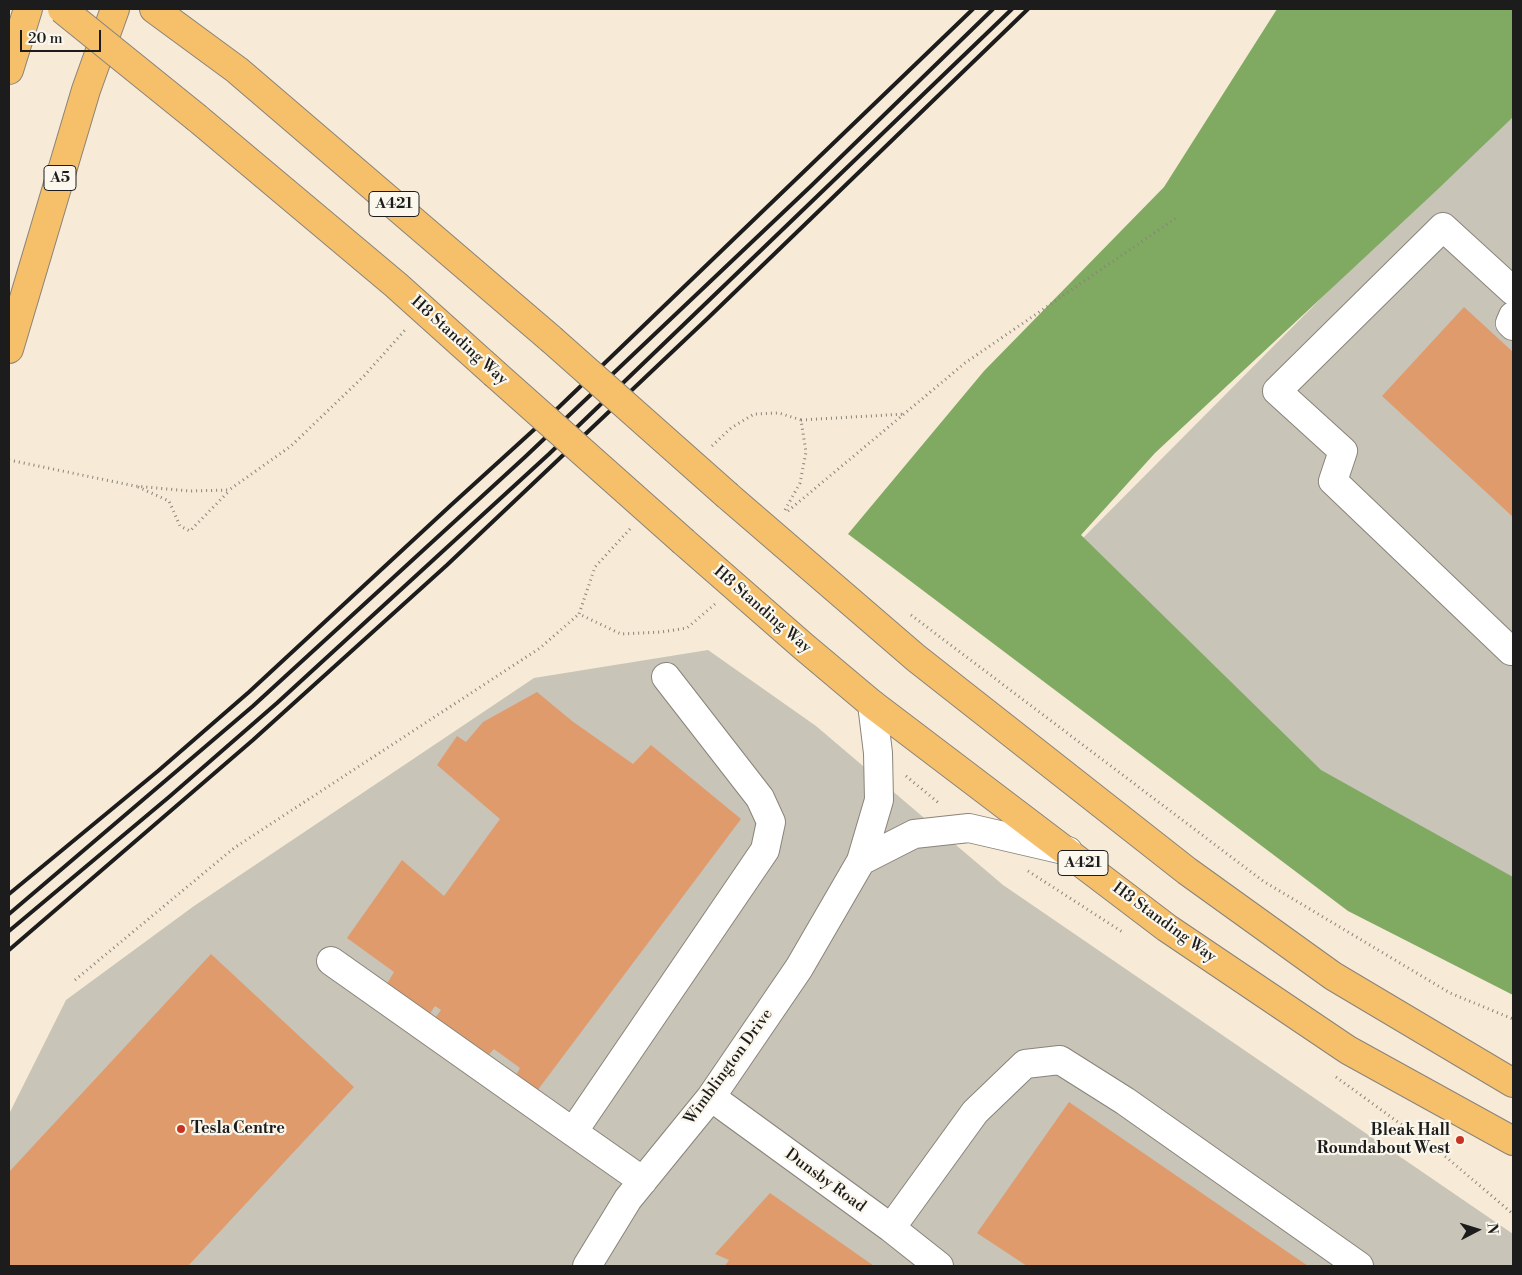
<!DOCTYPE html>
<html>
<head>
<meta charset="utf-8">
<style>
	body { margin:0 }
	#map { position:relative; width:1522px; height:1275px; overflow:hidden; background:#f7ead6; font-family:"Libre Bodoni",serif }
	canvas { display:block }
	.frame { position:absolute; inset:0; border:10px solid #1c1c1c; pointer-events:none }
	.north { position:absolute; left:1452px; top:1205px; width:50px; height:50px; -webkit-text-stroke:4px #fbf7ec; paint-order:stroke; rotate:85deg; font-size:14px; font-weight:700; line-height:20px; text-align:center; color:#1c1c1c }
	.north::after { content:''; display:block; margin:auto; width:18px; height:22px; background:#1c1c1c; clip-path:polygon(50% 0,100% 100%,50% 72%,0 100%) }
	.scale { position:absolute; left:20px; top:30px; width:81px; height:22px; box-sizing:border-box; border:2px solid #1c1c1c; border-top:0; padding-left:6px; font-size:15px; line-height:18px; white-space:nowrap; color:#1c1c1c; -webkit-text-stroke:4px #fbf7ec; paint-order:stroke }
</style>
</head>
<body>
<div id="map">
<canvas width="1522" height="1275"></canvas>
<div class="frame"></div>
<div class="north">N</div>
<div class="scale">20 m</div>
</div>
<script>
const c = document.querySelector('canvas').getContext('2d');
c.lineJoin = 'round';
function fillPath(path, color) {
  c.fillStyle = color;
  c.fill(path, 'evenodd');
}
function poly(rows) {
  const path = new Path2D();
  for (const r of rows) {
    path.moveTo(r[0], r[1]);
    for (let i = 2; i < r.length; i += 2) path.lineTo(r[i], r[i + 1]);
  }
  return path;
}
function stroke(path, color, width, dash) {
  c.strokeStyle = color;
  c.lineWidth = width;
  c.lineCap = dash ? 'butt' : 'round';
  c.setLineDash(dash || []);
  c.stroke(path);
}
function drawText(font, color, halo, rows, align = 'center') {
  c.font = font + ' "Libre Bodoni",serif';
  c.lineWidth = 4.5;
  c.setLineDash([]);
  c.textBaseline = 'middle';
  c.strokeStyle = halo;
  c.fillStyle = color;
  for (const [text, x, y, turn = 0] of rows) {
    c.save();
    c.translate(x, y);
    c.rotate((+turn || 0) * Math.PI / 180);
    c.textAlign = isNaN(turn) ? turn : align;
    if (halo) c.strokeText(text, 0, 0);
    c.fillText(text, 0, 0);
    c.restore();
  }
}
const industrial = poly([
	[1513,105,1513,883,1317,771,1080,541],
	[708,650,816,726,1003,885,1513,1234,1513,1266,9,1266,9,1114,66,1000,194,906,534,678]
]);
const forest = poly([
	[1277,9,1513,9,1513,117,1437,190,1155,453,1081,535,1321,770,1513,877,1513,995,1348,911,848,534,984,371,1164,187]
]);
const building = poly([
	[1464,307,1513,352,1513,517,1382,396],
	[537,692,572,721,633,764,651,745,741,819,534,1095,513,1081,520,1068,494,1049,483,1061,432,1022,441,1010,435,1006,426,1020,382,992,394,972,347,938,402,860,444,896,500,819,437,765,457,736,466,742,483,722],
	[211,954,354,1087,188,1266,9,1266,9,1172],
	[1069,1102,1308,1266,1027,1266,977,1233],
	[770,1193,874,1266,725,1266,729,1260,715,1254]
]);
const path = poly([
	[801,420,905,414],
	[712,446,731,428,754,414,779,413,801,420,806,452,800,483,785,510],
	[9,460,135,486,189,491,229,490,291,446,364,376,405,330],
	[138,487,169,501,180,526,190,531,229,491],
	[788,511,965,363,1176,218],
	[630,529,595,567,579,614,621,634,661,632,687,628,715,604],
	[911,615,1263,881,1450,993,1513,1019],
	[906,776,940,804],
	[1028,871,1124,933],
	[75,980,234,848,540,648,579,614],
	[1336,1077,1446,1157,1513,1214]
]);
const minor = poly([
	[1513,316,1510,323,1513,326],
	[1511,651,1333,481,1343,451,1277,391,1443,227,1513,291],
	[861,861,914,834,969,828,1068,851],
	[331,961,573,1132],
	[711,1097,891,1228,939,1266],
	[643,1181,573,1132,765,850,771,822,760,798,666,677],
	[891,1228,975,1112,1025,1064,1060,1060,1125,1101,1359,1266],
	[587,1266,628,1199,711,1097,799,968,861,861,879,800,878,753,872,704]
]);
const highway = poly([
	[154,9,237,70,551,339],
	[9,70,28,9],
	[197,118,396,285,494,373],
	[9,349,86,90,115,9],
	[728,496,916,658,1187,871,1333,976,1513,1083],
	[684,542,803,646,872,704,1167,928,1348,1050,1513,1141]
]);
const rail = poly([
	[9,894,158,771,249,692,450,506,559,407,973,9],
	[9,914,253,706,525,457,811,186,993,9],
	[9,931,169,797,277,703,549,454,1012,9],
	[9,950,253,740,447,565,708,318,1028,9]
]);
const highwayBridge = poly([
	[62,9,197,118],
	[551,339,728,496],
	[494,373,684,542]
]);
const markers = [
	[181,1129,5,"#c8321e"],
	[1460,1140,5,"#c8321e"]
];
const shields = [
	[60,178,32],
	[394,204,50],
	[1083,863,50]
];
const shieldNames = [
	["A5",60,178],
	["A421",394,204],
	["A421",1083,863]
];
const streetNames = [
	["H8 Standing Way",459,341,42],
	["H8 Standing Way",762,610,41],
	["H8 Standing Way",1164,923,36],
	["Wimblington Drive",729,1067,-54],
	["Dunsby Road",825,1181,36]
];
const poiNames = [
	["Tesla Centre",191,1129],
	["Bleak Hall",1450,1131,"right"],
	["Roundabout West",1450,1149,"right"]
];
fillPath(industrial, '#c8c4b8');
fillPath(forest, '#80aa62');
fillPath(building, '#e09b6d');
stroke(minor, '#8a8379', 30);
stroke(highway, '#8a8379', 30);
stroke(path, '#8a8379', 3, [1, 4]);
stroke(minor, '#fff', 28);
stroke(highway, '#f6c06b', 28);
stroke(rail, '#1c1c1c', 4);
stroke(highwayBridge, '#8a8379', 30, []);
stroke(highwayBridge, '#f6c06b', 28);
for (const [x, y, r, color] of markers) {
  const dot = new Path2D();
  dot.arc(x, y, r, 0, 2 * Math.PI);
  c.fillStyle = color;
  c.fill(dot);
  stroke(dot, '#fbf7ec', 2);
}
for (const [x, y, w] of shields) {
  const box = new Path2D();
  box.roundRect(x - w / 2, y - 12.5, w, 25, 4);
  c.fillStyle = '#fbf7ec';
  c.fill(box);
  stroke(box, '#1c1c1c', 1);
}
drawText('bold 15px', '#1c1c1c', null, shieldNames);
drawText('16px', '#1c1c1c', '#fbf7ec', streetNames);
drawText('bold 16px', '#1c1c1c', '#fbf7ec', poiNames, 'left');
</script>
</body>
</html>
